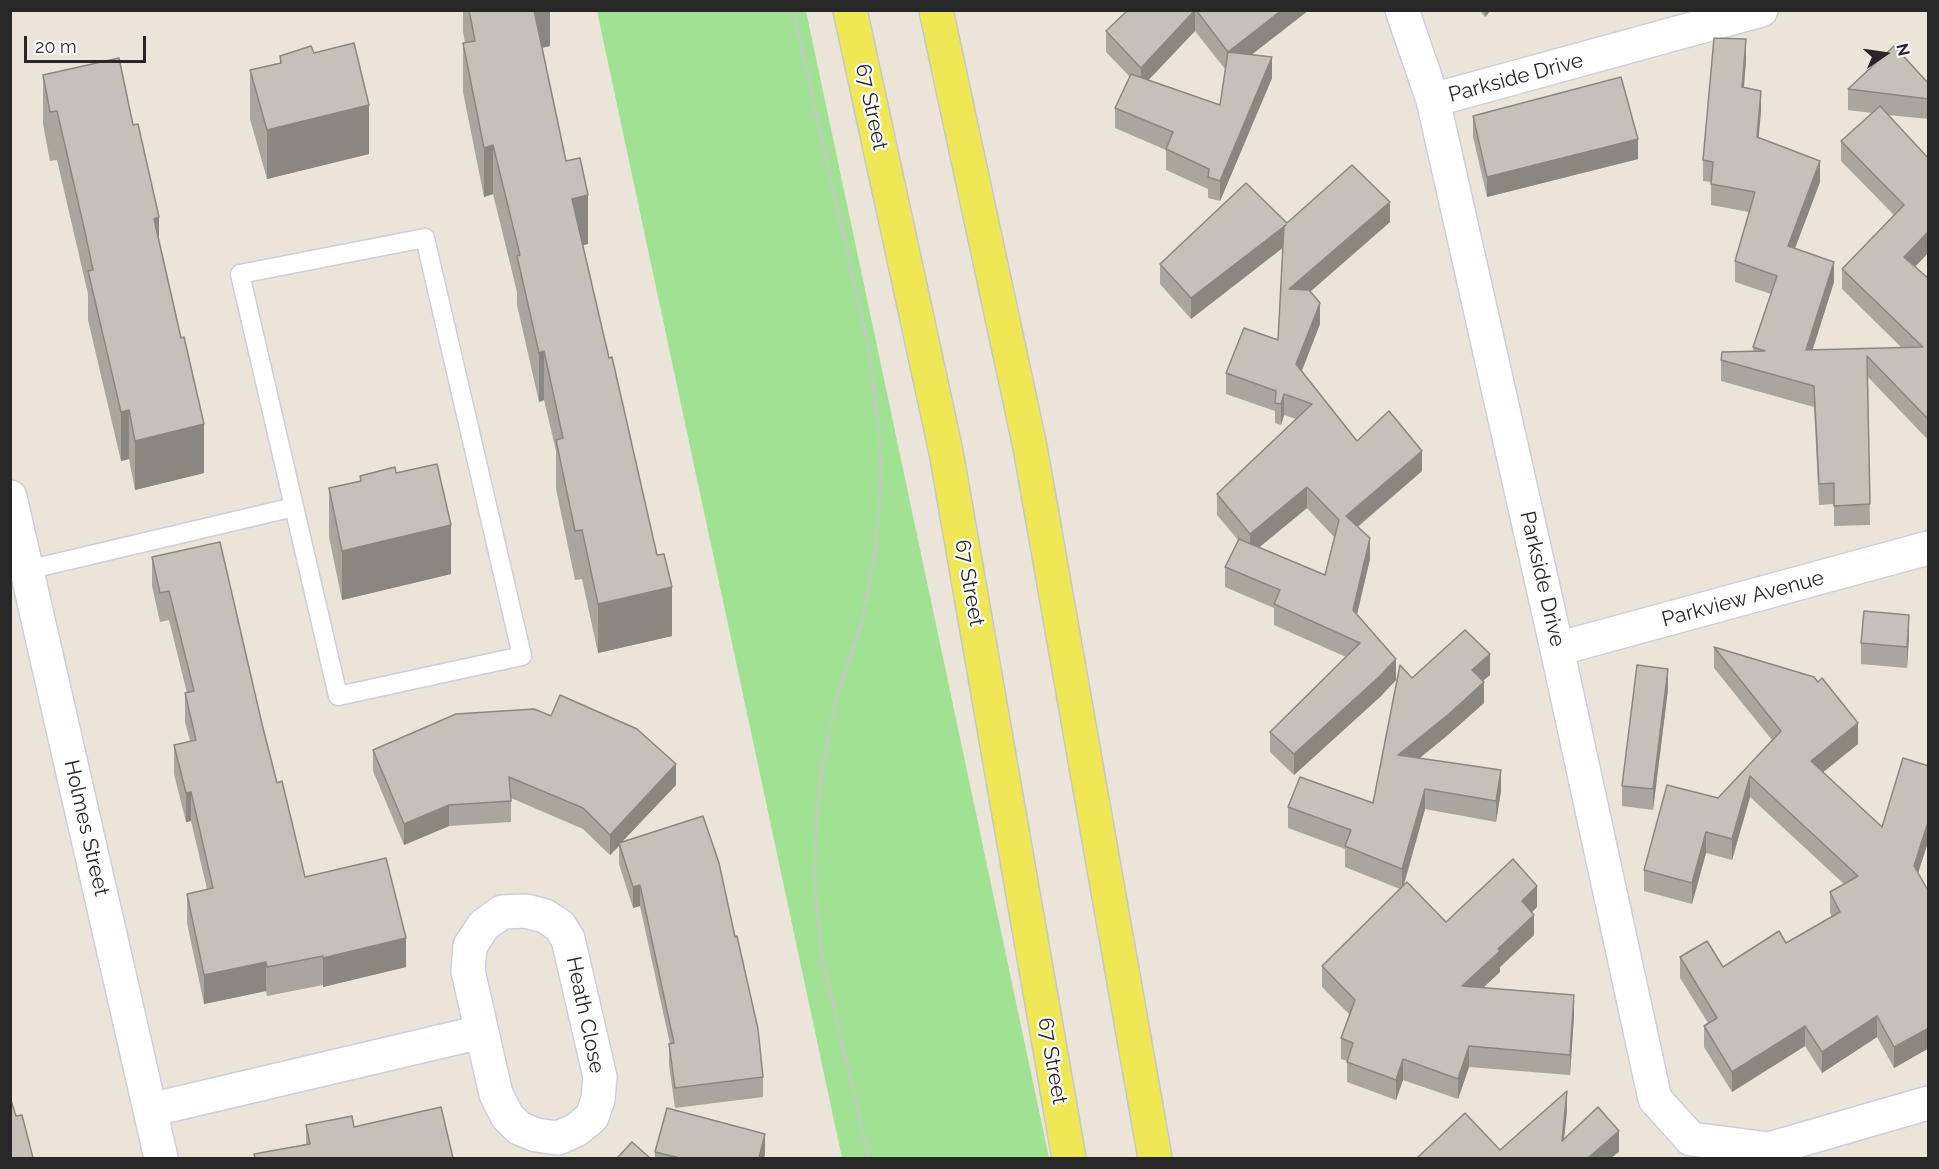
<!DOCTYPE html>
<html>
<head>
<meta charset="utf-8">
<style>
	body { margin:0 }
	#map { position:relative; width:1939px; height:1169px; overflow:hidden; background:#eae5d8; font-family:Raleway,sans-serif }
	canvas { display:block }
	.frame { position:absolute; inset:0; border:12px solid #272727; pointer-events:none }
	.north { position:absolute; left:1855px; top:24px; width:60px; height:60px; -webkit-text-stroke:4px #fff; paint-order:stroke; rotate:77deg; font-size:16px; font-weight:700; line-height:24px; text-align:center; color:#272727 }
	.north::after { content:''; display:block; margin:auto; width:21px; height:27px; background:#272727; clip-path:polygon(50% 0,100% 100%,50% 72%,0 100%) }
	.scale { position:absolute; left:24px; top:36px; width:122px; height:27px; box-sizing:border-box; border:3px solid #272727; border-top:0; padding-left:8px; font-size:18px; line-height:21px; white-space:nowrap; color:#272727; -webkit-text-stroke:4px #fff; paint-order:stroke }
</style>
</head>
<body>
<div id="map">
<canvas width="1939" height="1169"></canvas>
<div class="frame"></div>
<div class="north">N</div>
<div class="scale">20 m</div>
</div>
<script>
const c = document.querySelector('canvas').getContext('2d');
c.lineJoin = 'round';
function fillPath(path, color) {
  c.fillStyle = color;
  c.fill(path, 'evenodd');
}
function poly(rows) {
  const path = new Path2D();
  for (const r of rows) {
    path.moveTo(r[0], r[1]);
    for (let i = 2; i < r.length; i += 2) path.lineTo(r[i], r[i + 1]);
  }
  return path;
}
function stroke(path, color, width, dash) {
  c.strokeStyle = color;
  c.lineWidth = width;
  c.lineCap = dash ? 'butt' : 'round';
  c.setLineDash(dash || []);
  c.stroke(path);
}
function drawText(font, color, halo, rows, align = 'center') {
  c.font = font + ' Raleway,sans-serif';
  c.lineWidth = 4.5;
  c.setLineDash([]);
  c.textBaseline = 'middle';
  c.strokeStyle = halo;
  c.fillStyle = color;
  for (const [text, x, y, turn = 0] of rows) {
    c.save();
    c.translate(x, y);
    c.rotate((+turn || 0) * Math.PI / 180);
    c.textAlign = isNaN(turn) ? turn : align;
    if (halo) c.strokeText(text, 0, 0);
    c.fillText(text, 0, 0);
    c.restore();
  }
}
const green = poly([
	[597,11,806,11,1049,1158,842,1158]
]);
const path = poly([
	[793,10,869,350,879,431,881,477,876,548,862,621,836,701,823,764,817,816,814,877,822,957,869,1158]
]);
const lane = poly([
	[425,238,522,656,338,696,240,274,425,238],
	[27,570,294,507]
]);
const street = poly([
	[1402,10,1433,100,1557,649,1655,1099,1691,1139,1769,1149,1928,1103],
	[1433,100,1761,10],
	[10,497,161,1158],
	[1557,649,1928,548],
	[526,911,545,916,560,926,568,939,600,1077,598,1099,592,1117,576,1130,558,1138,536,1135,519,1128,507,1116,496,1094,468,971,470,946,484,925,502,912,526,911],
	[150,1110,481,1032]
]);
const primary = poly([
	[850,10,946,452,1069,1158],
	[936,10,1030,447,1155,1158]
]);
const wall = poly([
	[463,10,550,10,550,46,542,48,566,161,588,244,583,245,672,636,598,653,582,579,575,580,556,489,556,451,544,400,539,402,517,305,517,292,493,194,484,197,463,92,463,43,465,43,463,32],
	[1128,10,1309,10,1251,55,1272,78,1220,201,1208,198,1208,189,1166,170,1166,150,1115,128,1115,108,1130,77,1106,52,1106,31],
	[1195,31,1225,69,1220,105,1148,80],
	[1479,10,1491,10,1485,17],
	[314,53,369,154,267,179,250,119,250,70,280,63,280,56],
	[1746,60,1744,88,1761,111,1758,138,1820,182,1795,248,1834,282,1812,350,1902,348,1842,289,1842,269,1894,215,1841,161,1841,141,1872,113,1848,110,1848,89,1929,84,1929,119,1888,115,1929,159,1929,252,1915,267,1929,279,1929,441,1868,377,1870,525,1834,526,1834,504,1819,505,1814,407,1721,381,1721,360,1753,351,1753,347,1771,294,1735,282,1735,261,1749,212,1711,205,1711,182,1703,181,1703,160],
	[43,75,159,241,204,473,135,490,129,459,121,461,88,320,88,294,57,160,50,161,43,124],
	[1473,116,1638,159,1487,197,1473,137],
	[1390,222,1310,292,1320,324,1302,371,1357,441,1422,471,1358,527,1370,559,1357,614,1396,680,1380,697,1294,775,1270,752,1270,732,1346,657,1274,625,1274,608,1225,587,1225,567,1238,540,1217,515,1217,494,1296,419,1284,415,1281,425,1275,423,1275,411,1226,394,1226,373,1278,340,1283,248,1191,319,1160,284,1160,264,1287,223],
	[1307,508,1334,537,1325,575,1259,547],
	[396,473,451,574,342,600,329,537,329,488,360,481,360,476],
	[152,557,262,724,277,783,305,877,406,967,323,987,323,985,267,996,266,991,204,1004,187,923,187,894,207,889,191,821,186,822,174,774,174,745,190,741,185,722,185,693,187,693,169,620,160,622,152,586],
	[1909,636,1907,668,1861,664,1861,643],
	[1714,647,1858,744,1823,772,1882,827,1929,766,1929,839,1918,873,1929,892,1929,1048,1894,1068,1877,1037,1822,1073,1805,1046,1732,1092,1704,1047,1704,1026,1708,1023,1680,978,1680,957,1723,967,1786,943,1832,917,1830,913,1830,892,1844,884,1750,797,1732,860,1706,853,1692,904,1644,891,1644,870,1718,798,1772,740,1714,668],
	[1490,675,1483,681,1484,703,1449,734,1419,758,1501,791,1496,822,1425,809,1404,885,1446,922,1537,907,1532,912,1534,935,1500,967,1500,972,1483,988,1574,1016,1570,1075,1469,1067,1458,1099,1403,1080,1396,1100,1347,1082,1347,1061,1341,1059,1341,1038,1350,1015,1322,987,1322,966,1400,889,1345,867,1345,849,1288,828,1288,807,1373,803,1412,678],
	[1668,689,1653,810,1622,806,1622,786],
	[373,750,676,785,622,842,763,1077,763,1097,675,1108,669,1065,669,1044,670,1044,640,906,633,908,619,864,619,846,610,855,583,829,511,798,511,822,449,826,404,845,373,771],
	[306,1125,354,1127,453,1158,254,1158,254,1154,306,1144],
	[655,1152,765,1154,764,1158,655,1158]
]);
const shadedWall = poly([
	[532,10,550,10,550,46,532,50],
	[1195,10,1195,31,1141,88,1141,68],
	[1282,10,1309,10,1228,73,1228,52],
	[1485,10,1491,10,1485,17],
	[1746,39,1746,60,1742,108,1742,87],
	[1272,57,1272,78,1220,201,1220,181],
	[1761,91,1761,111,1757,158,1757,137],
	[369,105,369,154,267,179,267,130],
	[1638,139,1638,159,1487,197,1487,177],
	[493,145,493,194,484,197,484,148],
	[1820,161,1820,182,1788,267,1788,246],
	[588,195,588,244,572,248,572,199],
	[1390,202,1390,222,1289,310,1289,289],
	[159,217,159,266,154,219],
	[1286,225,1286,245,1191,319,1191,298],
	[1929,231,1929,252,1904,278,1904,257],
	[1834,262,1834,282,1806,371,1806,350],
	[1320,303,1320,324,1296,385,1296,364],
	[544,351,544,400,539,402,539,353],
	[1284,394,1284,415,1281,425,1281,404],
	[129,410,129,459,121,461,121,412],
	[204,424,204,473,135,490,135,441],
	[1422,451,1422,471,1346,536,1346,516],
	[1307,487,1307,508,1250,555,1250,534],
	[451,525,451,574,342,600,342,551],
	[1370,538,1370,559,1353,631,1353,610],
	[672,587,672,636,598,653,598,604],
	[1909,615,1909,636,1907,668,1907,647],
	[1490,654,1490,675,1472,690,1472,670],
	[1396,659,1396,680,1380,697,1294,775,1294,754],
	[1668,669,1668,689,1653,810,1653,789],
	[1484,682,1484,703,1449,734,1398,776,1398,755],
	[1858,723,1858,744,1811,782,1811,761],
	[676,764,676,785,619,845,619,843,619,846,610,855,610,835],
	[1501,770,1501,791,1496,822,1496,801],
	[1750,776,1750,797,1732,860,1732,839],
	[1425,789,1425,809,1402,890,1402,869],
	[191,792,191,821,186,822,186,793],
	[449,805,449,826,404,845,404,824],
	[1929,819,1929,839,1914,886,1914,866],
	[1706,832,1706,853,1692,904,1692,883],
	[640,885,640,906,633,908,633,887],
	[1537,886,1537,907,1522,922,1522,901],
	[1534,915,1534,935,1500,967,1500,972,1462,1007,1462,986,1498,949],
	[406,938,406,967,323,987,323,958],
	[266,962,266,991,204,1004,204,975],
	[1574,995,1574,1016,1570,1075,1570,1055],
	[1877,1016,1877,1037,1822,1073,1822,1052],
	[1805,1026,1805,1046,1732,1092,1732,1072],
	[1929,1028,1929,1048,1894,1068,1894,1047],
	[1469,1046,1469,1067,1458,1099,1458,1079],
	[1403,1059,1403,1080,1396,1100,1396,1080],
	[1567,1091,1567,1112,1562,1158,1562,1141],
	[1619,1131,1619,1152,1611,1158,1588,1158],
	[765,1134,765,1154,764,1158,759,1158]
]);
const building = poly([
	[469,10,534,10,566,161,580,158,588,195,572,199,609,358,612,357,657,555,664,554,672,587,598,604,582,530,575,531,556,440,563,438,544,351,539,353,517,256,520,255,493,145,484,148,463,43,475,41,469,10],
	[1128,10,1195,10,1141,68,1106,31,1128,10],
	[1196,10,1282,10,1228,52,1196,10],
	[1714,38,1746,39,1742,87,1761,91,1757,137,1820,161,1788,246,1834,262,1806,350,1923,347,1842,269,1904,205,1841,141,1880,106,1929,159,1929,231,1904,257,1929,279,1929,420,1867,356,1870,504,1834,506,1834,483,1819,484,1814,386,1721,360,1722,352,1765,351,1753,347,1777,276,1735,261,1755,192,1711,184,1713,162,1703,160,1714,38],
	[354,43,369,105,267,130,250,70,281,63,280,56,311,46,314,53,354,43],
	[1894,46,1929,84,1929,99,1848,89,1894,46],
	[1228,52,1272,57,1220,181,1208,177,1209,169,1166,149,1173,132,1115,108,1131,74,1220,105,1228,52],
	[119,58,133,125,138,124,159,217,154,219,181,338,184,337,204,424,135,441,129,410,121,412,88,271,93,270,85,232,57,111,50,112,43,75,119,58],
	[1621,77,1638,139,1487,177,1473,116,1621,77],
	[1352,165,1390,202,1289,289,1309,290,1320,303,1296,364,1357,441,1389,411,1422,451,1346,516,1370,538,1353,610,1396,659,1380,676,1294,754,1270,732,1360,643,1274,604,1280,590,1225,567,1239,539,1325,575,1339,520,1307,487,1250,534,1217,494,1312,404,1284,394,1281,404,1275,403,1276,391,1226,373,1244,328,1278,340,1284,226,1286,225,1191,298,1160,264,1246,183,1287,223,1352,165],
	[437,464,451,525,342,551,329,488,361,481,360,476,395,467,396,473,437,464],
	[220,542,262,724,277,783,282,781,305,877,386,858,406,938,323,958,323,956,267,967,266,962,204,975,187,894,213,888,191,792,186,793,174,745,196,740,185,693,194,691,169,591,160,593,152,557,220,542],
	[1864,611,1909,615,1907,647,1861,643,1864,611],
	[1465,630,1490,654,1472,670,1484,682,1449,714,1398,755,1501,770,1496,801,1425,789,1402,869,1345,846,1351,830,1288,807,1300,777,1373,803,1400,665,1412,678,1465,630],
	[1714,647,1814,677,1818,682,1822,678,1858,723,1811,761,1882,827,1903,758,1929,766,1929,819,1914,866,1929,892,1929,1028,1894,1047,1877,1016,1822,1052,1805,1026,1732,1072,1704,1026,1717,1018,1680,957,1707,941,1723,967,1779,931,1786,943,1840,912,1830,892,1858,876,1750,776,1732,839,1706,832,1692,883,1644,870,1667,785,1718,798,1781,731,1714,647],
	[1637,665,1668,669,1653,789,1622,786,1637,665],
	[560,695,637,729,676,764,610,835,583,808,509,777,511,801,449,805,404,824,373,750,456,714,534,709,551,716,560,695],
	[703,816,719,863,735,937,737,936,758,1029,763,1077,675,1088,669,1044,674,1043,640,885,633,887,619,843,703,816],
	[1513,859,1537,886,1522,901,1534,915,1498,949,1500,951,1462,986,1574,995,1570,1055,1469,1046,1458,1079,1403,1059,1396,1080,1347,1062,1353,1043,1341,1038,1355,1000,1322,966,1407,882,1446,922,1513,859],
	[1567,1091,1562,1141,1598,1107,1619,1131,1588,1158,1417,1158,1465,1113,1500,1150,1567,1091],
	[10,1097,16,1116,22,1115,33,1158,10,1158,10,1097],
	[441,1107,453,1158,255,1158,254,1154,310,1144,306,1125,352,1116,354,1127,441,1107],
	[667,1108,765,1134,759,1158,680,1158,655,1152,667,1108],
	[632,1142,650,1158,617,1158,632,1142]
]);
const streetNames = [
	["Parkside Drive",1516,78,-15],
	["67 Street",871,107,78],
	["Parkside Drive",1542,579,77],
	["67 Street",969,583,80],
	["Parkview Avenue",1743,599,-15],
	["Holmes Street",86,828,77],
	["Heath Close",585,1015,78],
	["67 Street",1052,1061,80]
];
fillPath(green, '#a0e193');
stroke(lane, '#cdcde0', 21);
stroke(street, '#cdcde0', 36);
stroke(primary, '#c7c7c7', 36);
stroke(path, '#c7c7c7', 4, [4.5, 3]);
stroke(lane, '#fff', 18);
stroke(street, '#fff', 33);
stroke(primary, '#f0e756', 33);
fillPath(wall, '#a9a69e');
fillPath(shadedWall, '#8a8781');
fillPath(building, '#c5c1b8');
stroke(building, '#8a8781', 1.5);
drawText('21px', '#272727', '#fff', streetNames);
</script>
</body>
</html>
